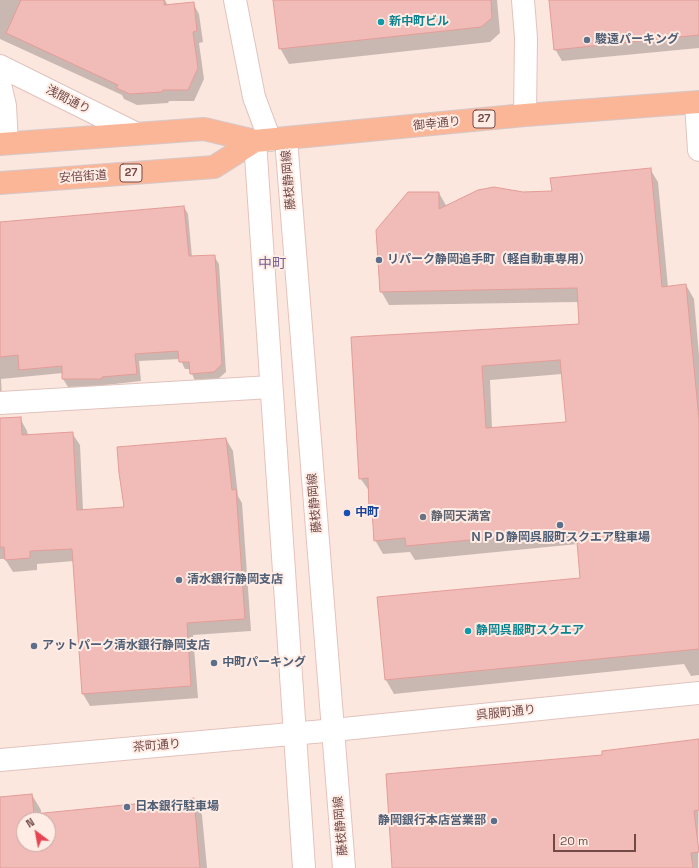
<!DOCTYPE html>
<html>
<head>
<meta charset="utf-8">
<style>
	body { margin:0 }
	#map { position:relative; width:699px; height:868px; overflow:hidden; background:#fce7df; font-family:"Space Grotesk",sans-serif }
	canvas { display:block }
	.north { position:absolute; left:16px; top:812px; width:40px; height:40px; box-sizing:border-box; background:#ffece5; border:1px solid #c7aba6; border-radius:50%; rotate:328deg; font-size:11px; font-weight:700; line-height:16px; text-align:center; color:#724947 }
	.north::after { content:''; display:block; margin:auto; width:14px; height:18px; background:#e64453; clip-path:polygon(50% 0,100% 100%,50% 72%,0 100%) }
	.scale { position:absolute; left:553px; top:834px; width:83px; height:18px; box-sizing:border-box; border:2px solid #724947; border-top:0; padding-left:5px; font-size:12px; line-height:14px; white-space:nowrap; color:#724947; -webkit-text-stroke:3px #ffece5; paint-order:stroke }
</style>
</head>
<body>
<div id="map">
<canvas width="699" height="868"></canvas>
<div class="north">N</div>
<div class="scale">20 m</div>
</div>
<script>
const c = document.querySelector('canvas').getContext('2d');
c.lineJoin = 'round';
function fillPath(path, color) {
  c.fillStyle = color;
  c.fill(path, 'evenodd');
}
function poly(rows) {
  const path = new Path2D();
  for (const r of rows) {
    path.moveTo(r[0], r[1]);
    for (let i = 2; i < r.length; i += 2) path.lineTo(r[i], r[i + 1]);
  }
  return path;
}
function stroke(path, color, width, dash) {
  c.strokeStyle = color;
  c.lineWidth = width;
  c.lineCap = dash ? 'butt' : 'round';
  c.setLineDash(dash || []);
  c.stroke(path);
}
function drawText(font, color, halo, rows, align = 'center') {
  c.font = font + ' "Space Grotesk","Noto Sans JP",sans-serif';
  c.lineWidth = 4;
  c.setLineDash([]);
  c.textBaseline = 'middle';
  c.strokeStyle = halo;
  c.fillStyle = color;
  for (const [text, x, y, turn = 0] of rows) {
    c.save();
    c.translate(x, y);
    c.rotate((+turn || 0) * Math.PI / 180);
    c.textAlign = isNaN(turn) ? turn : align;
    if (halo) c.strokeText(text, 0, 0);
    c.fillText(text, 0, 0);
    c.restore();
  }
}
const shadow = poly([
	[0,0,165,0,168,6,193,3,199,14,203,42,199,43,204,79,194,101,169,101,168,103,137,105,124,99,122,95,0,39],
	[274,0,497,0,500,33,490,42,289,64,280,48],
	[550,0,699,0,699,48,562,61,555,49],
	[650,169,658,182,668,287,686,285,694,299,699,355,699,675,691,676,684,664,394,694,386,680,378,598,581,579,578,544,415,560,410,552,383,554,375,540,374,517,370,510,370,492,360,478,353,338,580,325,579,302,389,305,381,291,439,193,447,207,523,193,553,192],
	[562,374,567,423,492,429,490,380],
	[184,207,188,214,192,257,214,256,219,264,226,372,218,379,195,381,190,369,185,369,180,359,139,361,141,381,106,385,106,386,68,387,63,379,63,373,1,379,2,398,0,399,0,223],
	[0,418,20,418,27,431,28,435,72,433,80,445,83,510,126,507,226,439,233,451,238,496,242,503,251,631,193,635,198,698,90,706,83,694,74,561,37,564,37,570,13,572,5,559,0,559],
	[699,740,698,868,393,868,603,756],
	[32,795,41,810,41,815,193,799,202,815,207,868,0,868,0,798],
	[24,820,48,820,48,844,24,844]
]);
const building = poly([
	[21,0,164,0,164,5,194,2,197,31,193,32,198,68,188,90,163,90,162,92,130,94,116,88,118,85,6,33,21,0],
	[273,0,491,0,492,18,481,27,279,49,273,0],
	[549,0,699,0,699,35,554,50,549,0],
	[651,168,662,287,686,284,699,419,699,649,385,680,377,597,580,578,576,530,406,546,405,538,374,541,372,510,369,511,368,478,359,479,351,337,579,324,577,288,380,292,376,230,408,192,439,192,439,209,478,190,494,187,523,192,552,191,550,178,651,168],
	[560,360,566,422,486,428,482,366,560,360],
	[184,206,189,256,215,255,222,364,214,372,190,374,189,362,179,362,178,351,135,354,137,374,102,377,102,379,62,379,62,366,19,370,18,355,0,357,0,222,184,206],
	[21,417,22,435,73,432,77,510,124,507,119,473,117,447,226,438,232,490,236,489,245,619,187,623,191,686,82,694,72,549,30,551,30,558,5,560,4,547,0,547,0,418,21,417],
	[699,739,699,810,694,811,699,852,691,853,693,868,392,868,386,774,602,755,602,751,699,739],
	[32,794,34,814,194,798,200,868,0,868,0,797,32,794],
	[24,820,48,820,48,844,24,844,24,820]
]);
const minor = poly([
	[0,66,135,133],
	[0,84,5,106,7,143],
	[696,103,699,150],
	[0,403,271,387],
	[314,732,699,693]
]);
const tertiary = poly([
	[235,0,254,97,270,140],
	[523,0,526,38,525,115],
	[0,760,313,732]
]);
const secondary = poly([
	[286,139,344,868],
	[255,141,304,868]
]);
const primary = poly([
	[0,144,204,129,255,141,525,115,699,102],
	[0,183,214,167,255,141]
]);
const markers = [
	[381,22,4,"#0f9aa8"],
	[587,40,4,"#5c6f8a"],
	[379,260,4,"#5c6f8a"],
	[347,513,4,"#1a4fb4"],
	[423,517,4,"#6b7280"],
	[560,525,4,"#5c6f8a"],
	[179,580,4,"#5c6f8a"],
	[468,631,4,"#0f9aa8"],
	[34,646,4,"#5c6f8a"],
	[214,663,4,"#5c6f8a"],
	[127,807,4,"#5c6f8a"],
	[494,821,4,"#5c6f8a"]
];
const shields = [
	[484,119,22],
	[131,173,22]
];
const shieldNames = [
	["27",484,119],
	["27",131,173]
];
const cultureNames = [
	["新中町ビル",389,22],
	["静岡呉服町スクエア",476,631]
];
const serviceNames = [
	["駿遠パーキング",595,40],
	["リパーク静岡追手町（軽自動車専用）",387,260],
	["ＮＰＤ静岡呉服町スクエア駐車場",560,538,"center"],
	["清水銀行静岡支店",187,580],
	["アットパーク清水銀行静岡支店",42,646],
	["中町パーキング",222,663],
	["日本銀行駐車場",135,807],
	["静岡銀行本店営業部",486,821,"right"]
];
const streetNames = [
	["浅間通り",68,100,27],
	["御幸通り",437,124,-6],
	["安倍街道",83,177,-4],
	["藤枝静岡線",289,180,-95],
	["藤枝静岡線",315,503,-95],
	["呉服町通り",506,713,-6],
	["茶町通り",157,746,-5],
	["藤枝静岡線",341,826,-95]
];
const transitNames = [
	["中町",355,513]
];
const worshipNames = [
	["静岡天満宮",431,517]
];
const quarterNames = [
	["中町",272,264]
];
fillPath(shadow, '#0003');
fillPath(building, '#f1bbb7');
stroke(building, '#e39c97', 1);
stroke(minor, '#e1c3be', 24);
stroke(tertiary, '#e1c3be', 24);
stroke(secondary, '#e6c2bb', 24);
stroke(primary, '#d5c8c8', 24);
stroke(minor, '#fff', 22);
stroke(tertiary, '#fff', 22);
stroke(secondary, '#fff', 22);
stroke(primary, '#fbb697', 22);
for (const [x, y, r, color] of markers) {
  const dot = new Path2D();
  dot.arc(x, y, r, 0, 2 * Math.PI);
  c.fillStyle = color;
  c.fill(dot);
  stroke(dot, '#ffece5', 1.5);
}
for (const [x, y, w] of shields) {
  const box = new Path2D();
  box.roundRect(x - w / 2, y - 9, w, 18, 3);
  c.fillStyle = '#ffece5';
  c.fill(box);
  stroke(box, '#724947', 1);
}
drawText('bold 11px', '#724947', null, shieldNames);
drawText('bold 12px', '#0d838f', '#ffece5', cultureNames, 'left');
drawText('bold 12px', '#4e5e75', '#ffece5', serviceNames, 'left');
drawText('12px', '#724947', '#ffece5', streetNames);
drawText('bold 12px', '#164399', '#ffece5', transitNames, 'left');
drawText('bold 12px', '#5b616d', '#ffece5', worshipNames, 'left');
drawText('14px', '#746395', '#ffece5', quarterNames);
</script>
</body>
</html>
